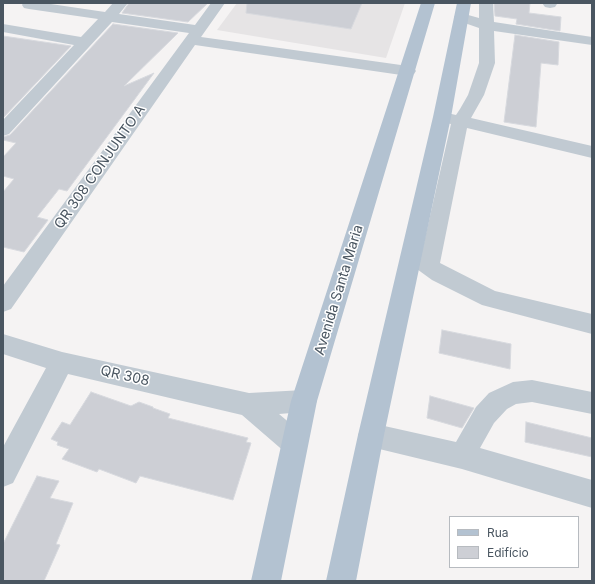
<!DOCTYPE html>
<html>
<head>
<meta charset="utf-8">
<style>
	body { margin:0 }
	#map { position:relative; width:595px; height:584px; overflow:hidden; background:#f5f3f3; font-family:Inter,sans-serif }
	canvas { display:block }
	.frame { position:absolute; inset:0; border:4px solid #4a5661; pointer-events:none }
	.legend { position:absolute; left:449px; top:516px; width:130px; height:52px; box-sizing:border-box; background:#fff; border:1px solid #b7bbc0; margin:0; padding:5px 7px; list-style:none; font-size:12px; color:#4a5661 }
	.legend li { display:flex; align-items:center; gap:8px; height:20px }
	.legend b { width:20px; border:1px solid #b7bbc0 }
</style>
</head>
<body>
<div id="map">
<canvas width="595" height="584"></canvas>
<div class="frame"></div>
<ul class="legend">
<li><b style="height:5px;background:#b3c2d1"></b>Rua</li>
<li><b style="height:11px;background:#cdcfd5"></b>Edifício</li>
</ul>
</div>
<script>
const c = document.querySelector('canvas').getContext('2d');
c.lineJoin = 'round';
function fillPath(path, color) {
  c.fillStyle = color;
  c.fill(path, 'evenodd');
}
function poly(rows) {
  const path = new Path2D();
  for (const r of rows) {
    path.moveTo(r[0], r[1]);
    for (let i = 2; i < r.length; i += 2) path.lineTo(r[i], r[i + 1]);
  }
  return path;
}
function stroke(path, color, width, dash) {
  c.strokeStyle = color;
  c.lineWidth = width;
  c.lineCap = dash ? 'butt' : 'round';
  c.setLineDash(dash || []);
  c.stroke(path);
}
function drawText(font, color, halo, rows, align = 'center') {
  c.font = font + ' Inter,sans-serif';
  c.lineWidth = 3;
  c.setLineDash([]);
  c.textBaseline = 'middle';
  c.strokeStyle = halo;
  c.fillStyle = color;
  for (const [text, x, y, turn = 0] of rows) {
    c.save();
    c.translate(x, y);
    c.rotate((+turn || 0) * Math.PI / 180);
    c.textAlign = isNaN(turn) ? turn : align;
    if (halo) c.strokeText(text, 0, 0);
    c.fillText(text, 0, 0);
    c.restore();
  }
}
const education = poly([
	[237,3,405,3,386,58,217,30]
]);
const building = poly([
	[129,3,208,3,188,22,122,13,129,3],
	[247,3,362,3,351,29,246,13,247,3],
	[494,3,530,3,529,13,561,17,560,31,516,24,517,19,495,16,494,3],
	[113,24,178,33,124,86,154,73,67,191,59,189,37,217,48,220,24,252,3,247,3,192,14,179,3,176,3,157,16,143,3,140,3,137,10,135,113,24],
	[515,35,559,42,558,65,541,63,536,127,504,122,515,35],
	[3,36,71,46,3,118,3,36],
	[442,330,511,344,510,369,439,353,442,330],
	[91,392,131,406,139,402,153,407,153,408,170,414,168,418,248,438,246,442,251,443,233,500,140,476,136,483,99,469,97,472,62,459,69,449,57,445,58,442,51,439,62,422,70,425,91,392],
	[430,396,474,408,462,428,427,418,430,396],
	[526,422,592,438,592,457,525,442,526,422],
	[37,476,59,481,50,498,73,503,56,544,60,545,44,581,3,581,3,544,37,476]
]);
const minor = poly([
	[23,3,44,3,105,12,113,3,128,3,119,14,195,25,211,3,225,3,201,37,408,66,414,68,416,71,414,74,408,76,195,45,11,309,3,312,3,286,189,33,112,22,9,134,3,136,3,120,74,45,3,32,3,24,81,37,98,19,29,9,24,8,22,5,23,3],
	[479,3,493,3,494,22,592,37,592,45,494,31,495,63,484,95,471,118,592,146,592,158,467,128,440,263,495,291,592,314,592,334,482,305,432,280,410,264,406,258,410,252,417,250,422,251,451,124,441,122,438,118,441,114,447,113,456,115,460,109,468,95,479,63,479,28,456,20,454,17,456,14,461,13,479,18,479,3],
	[542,3,556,3,557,4,555,7,550,8,545,7,542,3],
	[3,334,62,352,249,393,304,390,313,393,317,401,313,409,304,412,279,414,304,435,308,444,304,453,295,457,286,453,242,415,68,374,13,483,3,487,3,447,46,368,3,354,3,334],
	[532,380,592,392,592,414,532,402,516,404,507,409,494,423,480,448,592,480,592,508,462,469,371,447,362,444,358,435,362,426,371,423,456,442,476,407,489,393,513,382,532,380]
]);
const major = poly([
	[421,3,435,3,317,401,281,581,251,581,291,401,421,3],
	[457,3,471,3,451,117,384,435,356,581,326,581,358,435,433,117,457,3]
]);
const streetNames = [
	["QR 308 CONJUNTO A",100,167,-55],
	["Avenida Santa Maria",339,290,-73],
	["QR 308",125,376,13]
];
fillPath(education, '#e6e4e5');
fillPath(building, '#cdcfd5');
stroke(building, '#d7d9de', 1);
fillPath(minor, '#c1cad2');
fillPath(major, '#b3c2d1');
drawText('14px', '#4a5661', '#fff', streetNames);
</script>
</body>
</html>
